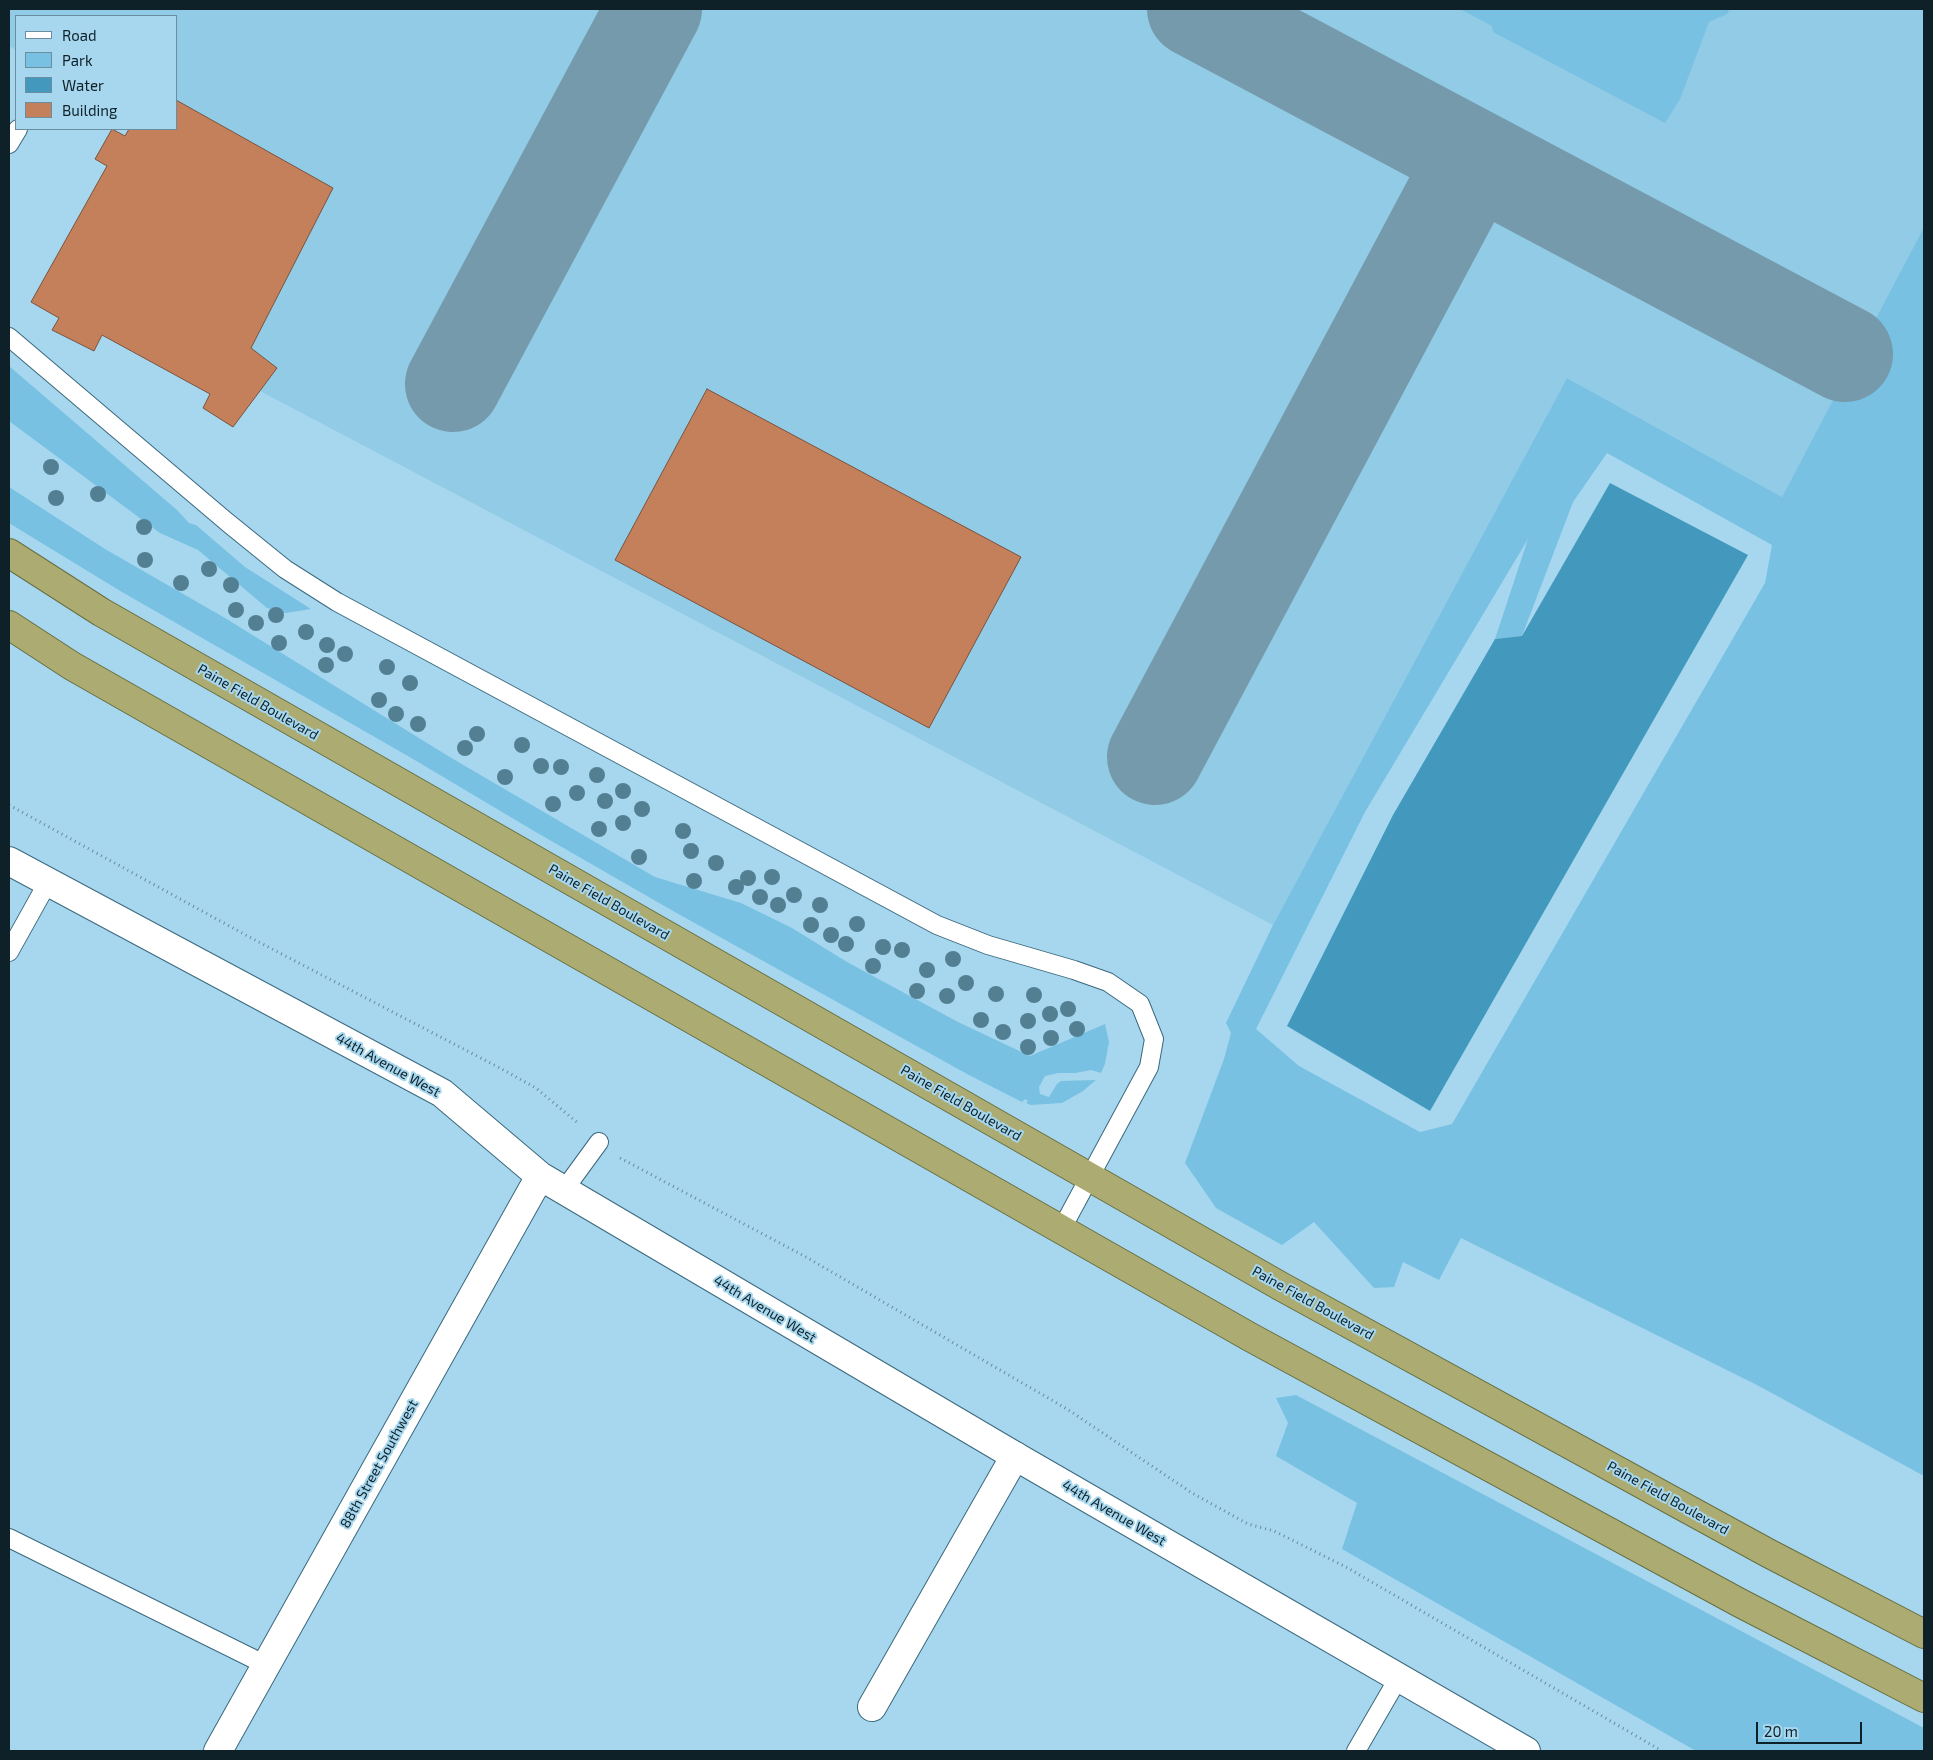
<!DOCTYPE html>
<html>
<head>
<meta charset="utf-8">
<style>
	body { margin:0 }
	#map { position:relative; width:1933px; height:1760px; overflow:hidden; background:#a7d7ee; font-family:"Exo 2",sans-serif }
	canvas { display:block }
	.frame { position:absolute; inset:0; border:10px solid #0e2129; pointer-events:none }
	.legend { position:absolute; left:15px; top:15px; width:162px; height:115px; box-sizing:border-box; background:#a7d7ee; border:1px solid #6a8e9f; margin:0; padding:6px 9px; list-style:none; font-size:15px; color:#0e2129 }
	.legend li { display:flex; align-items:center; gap:10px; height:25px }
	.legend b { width:25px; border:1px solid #6a8e9f }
	.scale { position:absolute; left:1756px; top:1722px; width:106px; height:22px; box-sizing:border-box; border:2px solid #0e2129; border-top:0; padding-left:6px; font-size:15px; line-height:18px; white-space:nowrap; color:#0e2129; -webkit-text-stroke:4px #a7d7ee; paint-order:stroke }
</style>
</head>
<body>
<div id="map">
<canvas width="1933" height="1760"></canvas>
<div class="frame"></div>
<ul class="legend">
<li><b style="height:6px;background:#fff"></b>Road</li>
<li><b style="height:14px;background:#78c1e2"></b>Park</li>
<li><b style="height:14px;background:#4298bd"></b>Water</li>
<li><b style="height:14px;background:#c4805b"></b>Building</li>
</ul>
<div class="scale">20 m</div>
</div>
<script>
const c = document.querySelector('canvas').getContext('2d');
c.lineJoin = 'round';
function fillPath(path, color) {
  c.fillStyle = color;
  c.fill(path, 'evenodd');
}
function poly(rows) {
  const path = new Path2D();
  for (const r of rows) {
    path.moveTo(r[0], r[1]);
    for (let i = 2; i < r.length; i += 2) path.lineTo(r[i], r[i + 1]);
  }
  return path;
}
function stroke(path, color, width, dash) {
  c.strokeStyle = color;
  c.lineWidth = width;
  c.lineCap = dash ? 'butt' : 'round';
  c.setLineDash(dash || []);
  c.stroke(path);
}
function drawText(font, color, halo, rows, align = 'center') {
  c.font = font + ' "Exo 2",sans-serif';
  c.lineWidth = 4;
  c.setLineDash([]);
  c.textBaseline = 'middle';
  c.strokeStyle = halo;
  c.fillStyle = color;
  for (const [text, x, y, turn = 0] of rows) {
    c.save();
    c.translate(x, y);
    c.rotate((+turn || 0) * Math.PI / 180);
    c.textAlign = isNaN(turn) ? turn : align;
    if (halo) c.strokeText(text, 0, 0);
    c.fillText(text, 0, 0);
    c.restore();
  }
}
const built = poly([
	[9,9,1924,9,1924,227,1782,497,1567,378,1273,925,260,391,277,368,251,348,332,188,176,100,176,16,16,16,16,50,9,46]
]);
const green = poly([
	[1460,9,1730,9,1727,14,1709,22,1680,99,1665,123,1493,32,1492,26],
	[1924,227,1924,1476,1757,1385,1461,1238,1439,1280,1403,1262,1394,1287,1374,1288,1314,1222,1282,1245,1216,1208,1185,1163,1224,1059,1231,1033,1226,1023,1273,925,1567,378,1782,497],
	[1607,453,1772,545,1765,583,1452,1124,1420,1132,1299,1066,1256,1029,1365,812,1528,539,1495,639,1522,636,1573,502],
	[9,366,177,510,189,523,196,525,245,567,311,609,286,613,267,608,198,550,160,533,9,421],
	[9,487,105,549,225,618,448,756,655,877,741,903,792,928,847,962,958,1022,1030,1056,1105,1024,1109,1042,1105,1064,1101,1073,1091,1070,1075,1073,1058,1073,1045,1076,1039,1087,1040,1094,1049,1097,1057,1084,1061,1081,1096,1080,1083,1091,1062,1103,1031,1105,1026,1103,1028,1101,1025,1099,1022,1102,967,1074,673,911,534,831,413,759,122,592,35,539,9,523],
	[1296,1395,1924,1728,1924,1751,1696,1751,1342,1549,1357,1503,1276,1456,1288,1423,1276,1398]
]);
const water = poly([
	[1610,483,1748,555,1430,1111,1287,1026,1393,815,1495,639,1522,636]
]);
const taxiway = poly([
	[1195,9,1845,354],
	[453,384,654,9],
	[1155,757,1474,158]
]);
const building = poly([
	[176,100,333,188,251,348,277,368,233,427,203,408,210,394,102,335,94,351,52,330,59,318,31,302,107,166,95,159,112,129,125,136,129,129,176,129,176,100],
	[707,389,1021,557,929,728,615,560,707,389]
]);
const path = poly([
	[9,805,253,939,498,1067,536,1088,579,1124],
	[620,1158,806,1257,1067,1409,1192,1493,1248,1524,1274,1531,1346,1567,1662,1751]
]);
const service = poly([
	[9,144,18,129],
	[9,337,227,522,285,569,337,602,937,925,988,945,1074,970,1108,982,1140,1004,1154,1039,1149,1067,1061,1230],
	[9,952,48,882],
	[564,1190,599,1142],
	[9,1538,266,1665],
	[1356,1751,1399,1677]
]);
const minor = poly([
	[872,1707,1015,1456]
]);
const tertiary = poly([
	[9,861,442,1093,540,1176,1015,1456,1526,1751],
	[218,1751,540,1176]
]);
const trunk = poly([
	[9,553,101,612,1282,1287,1768,1553,1924,1634],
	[9,625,72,666,1250,1337,1740,1603,1924,1698]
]);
const trees = [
	[51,467],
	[98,494],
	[56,498],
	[144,527],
	[145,560],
	[209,569],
	[181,583],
	[231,585],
	[236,610],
	[276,615],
	[256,623],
	[306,632],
	[279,643],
	[327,645],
	[345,654],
	[326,665],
	[387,667],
	[410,683],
	[379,700],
	[396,714],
	[418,724],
	[477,734],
	[522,745],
	[465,748],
	[541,766],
	[561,767],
	[597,775],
	[505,777],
	[623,791],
	[577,793],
	[605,801],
	[553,804],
	[642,809],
	[623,823],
	[599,829],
	[683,831],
	[691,851],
	[639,857],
	[716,863],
	[772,877],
	[748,878],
	[694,881],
	[736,887],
	[794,895],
	[760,897],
	[778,905],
	[820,905],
	[857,924],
	[811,925],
	[831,935],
	[846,944],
	[883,947],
	[902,950],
	[953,959],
	[873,966],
	[927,970],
	[966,983],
	[917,991],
	[996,994],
	[1034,995],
	[947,996],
	[1068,1009],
	[1050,1014],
	[981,1020],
	[1028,1021],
	[1077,1029],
	[1003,1032],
	[1051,1038],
	[1028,1047]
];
const streetNames = [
	["Paine Field Boulevard",258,702,30],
	["Paine Field Boulevard",609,902,30],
	["44th Avenue West",388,1065,29],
	["Paine Field Boulevard",961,1103,30],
	["Paine Field Boulevard",1313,1303,29],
	["44th Avenue West",765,1309,31],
	["88th Street Southwest",379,1464,-61],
	["Paine Field Boulevard",1668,1498,29],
	["44th Avenue West",1114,1513,30]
];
fillPath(built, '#92cbe5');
fillPath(green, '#78c1e2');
fillPath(water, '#4298bd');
stroke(taxiway, '#749aac', 96);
fillPath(building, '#c4805b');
stroke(building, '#79533f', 1);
stroke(service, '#3b697d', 20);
stroke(minor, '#3b697d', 30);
stroke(tertiary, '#3b697d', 30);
stroke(trunk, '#676e41', 30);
stroke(path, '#678b9b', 3, [1, 4]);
stroke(service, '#fff', 18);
stroke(minor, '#fff', 28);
stroke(tertiary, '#fff', 28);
stroke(trunk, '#acac72', 28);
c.fillStyle = '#537f92';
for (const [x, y] of trees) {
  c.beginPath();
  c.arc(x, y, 8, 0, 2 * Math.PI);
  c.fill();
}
drawText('14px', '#0e2129', '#a7d7ee', streetNames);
</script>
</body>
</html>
